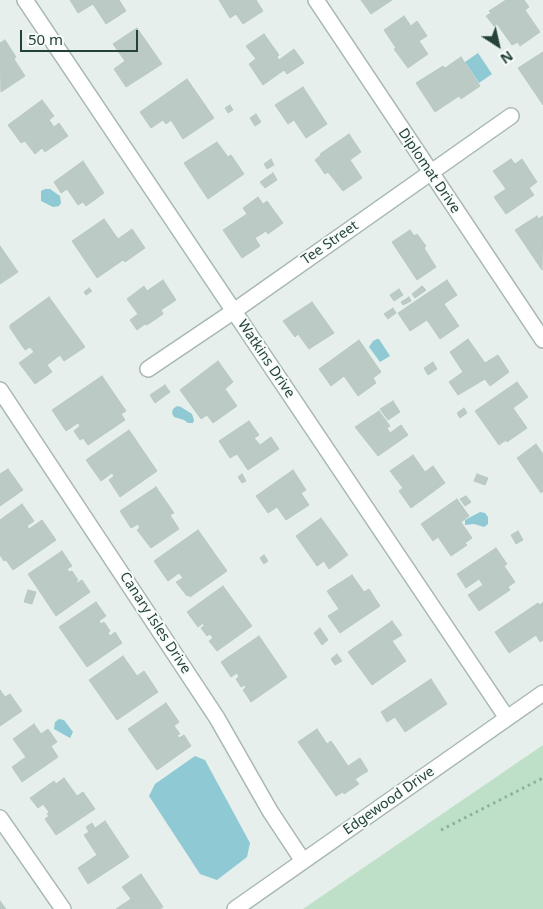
<!DOCTYPE html>
<html>
<head>
<meta charset="utf-8">
<style>
	body { margin:0 }
	#map { position:relative; width:543px; height:909px; overflow:hidden; background:#e6efeb; font-family:"Noto Sans",sans-serif }
	canvas { display:block }
	.north { position:absolute; left:473px; top:20px; width:50px; height:50px; -webkit-text-stroke:4px #f7fbf9; paint-order:stroke; rotate:145deg; font-size:14px; font-weight:700; line-height:20px; text-align:center; color:#24423a }
	.north::after { content:''; display:block; margin:auto; width:18px; height:22px; background:#24423a; clip-path:polygon(50% 0,100% 100%,50% 72%,0 100%) }
	.scale { position:absolute; left:20px; top:30px; width:118px; height:22px; box-sizing:border-box; border:2px solid #24423a; border-top:0; padding-left:6px; font-size:15px; line-height:18px; white-space:nowrap; color:#24423a; -webkit-text-stroke:4px #f7fbf9; paint-order:stroke }
</style>
</head>
<body>
<div id="map">
<canvas width="543" height="909"></canvas>
<div class="north">N</div>
<div class="scale">50 m</div>
</div>
<script>
const c = document.querySelector('canvas').getContext('2d');
c.lineJoin = 'round';
function fillPath(path, color) {
  c.fillStyle = color;
  c.fill(path, 'evenodd');
}
function poly(rows) {
  const path = new Path2D();
  for (const r of rows) {
    path.moveTo(r[0], r[1]);
    for (let i = 2; i < r.length; i += 2) path.lineTo(r[i], r[i + 1]);
  }
  return path;
}
function stroke(path, color, width, dash) {
  c.strokeStyle = color;
  c.lineWidth = width;
  c.lineCap = dash ? 'butt' : 'round';
  c.setLineDash(dash || []);
  c.stroke(path);
}
function drawText(font, color, halo, rows, align = 'center') {
  c.font = font + ' "Noto Sans",sans-serif';
  c.lineWidth = 4;
  c.setLineDash([]);
  c.textBaseline = 'middle';
  c.strokeStyle = halo;
  c.fillStyle = color;
  for (const [text, x, y, turn = 0] of rows) {
    c.save();
    c.translate(x, y);
    c.rotate((+turn || 0) * Math.PI / 180);
    c.textAlign = isNaN(turn) ? turn : align;
    if (halo) c.strokeText(text, 0, 0);
    c.fillText(text, 0, 0);
    c.restore();
  }
}
const green = poly([
	[543,745,543,909,303,909]
]);
const water = poly([
	[478,53,492,74,479,83,465,62],
	[45,189,50,189,60,196,61,203,59,206,53,207,41,201,41,191],
	[377,339,379,339,390,356,380,362,369,347,373,341],
	[177,406,181,407,192,414,194,420,193,423,188,423,184,420,174,417,172,413,173,409],
	[480,512,485,513,488,517,488,524,484,527,474,524,465,525,465,520],
	[59,719,64,720,73,732,70,738,54,729,55,722],
	[195,756,205,760,250,843,247,857,217,880,200,874,149,796,155,784]
]);
const building = poly([
	[70,0,119,0,126,11,106,24,93,4,78,13,70,0],
	[219,0,256,0,263,11,243,24,236,14,230,18,219,0],
	[361,0,392,0,371,14,361,0],
	[506,0,524,0,529,7,525,10,540,32,520,46,518,42,512,45,497,24,494,26,486,16,491,13,489,11,506,0],
	[404,16,411,26,417,21,427,36,419,41,428,54,408,68,394,49,396,48,384,30,404,16],
	[137,28,162,64,126,87,114,69,125,61,113,44,137,28],
	[264,34,279,55,277,57,279,60,294,49,304,63,287,74,284,70,263,85,249,64,256,59,246,46,264,34],
	[5,40,16,57,14,59,25,76,1,92,0,43,5,40],
	[543,52,543,105,518,68,543,52],
	[461,57,480,86,461,99,459,96,435,112,416,83,443,66,445,68,461,57],
	[187,79,214,118,183,139,171,120,166,124,163,120,151,128,140,112,187,79],
	[303,87,327,124,306,138,294,120,288,124,275,105,303,87],
	[42,100,54,116,49,120,54,127,59,123,68,136,45,152,42,148,35,154,25,141,21,143,8,125,42,100],
	[230,105,233,110,228,113,225,108,230,105],
	[256,114,261,122,255,126,250,118,256,114],
	[349,134,361,152,350,160,362,178,343,191,328,172,325,174,315,160,321,155,320,154,349,134],
	[217,142,228,157,231,155,244,174,208,199,184,163,217,142],
	[271,159,274,165,267,169,264,164,271,159],
	[511,159,515,164,522,159,537,182,529,188,534,195,506,214,494,197,506,189,493,171,511,159],
	[83,161,104,193,86,206,83,202,78,205,67,189,61,193,54,182,83,161],
	[273,173,277,180,265,188,260,182,273,173],
	[258,197,263,204,267,201,283,223,268,234,266,231,255,238,260,246,242,258,223,230,247,214,243,208,258,197],
	[537,216,538,219,543,216,542,270,515,230,537,216],
	[104,219,118,239,132,229,145,248,125,262,123,260,97,278,72,241,104,219],
	[410,230,414,236,417,234,426,246,424,248,436,267,417,280,392,242,410,230],
	[0,246,18,272,0,284,0,246],
	[163,280,176,300,161,310,163,314,147,325,145,324,137,330,130,320,138,314,127,299,144,286,147,291,163,280],
	[447,280,457,295,444,304,459,326,440,339,427,320,410,331,398,313,447,280],
	[422,286,426,290,415,298,412,294,422,286],
	[89,288,92,291,86,295,84,292,89,288],
	[399,289,403,295,394,301,390,295,399,289],
	[49,297,85,347,64,361,60,355,47,365,52,372,35,384,19,363,34,352,30,347,25,350,10,328,10,325,49,297],
	[409,297,411,301,403,305,401,302,409,297],
	[312,302,334,333,309,349,298,334,295,337,283,321,312,302],
	[393,308,396,313,388,319,384,314,393,308],
	[468,339,485,363,498,355,509,372,490,386,485,379,458,395,449,382,463,372,450,352,468,339],
	[359,340,381,372,373,378,376,383,358,396,344,376,331,386,319,369,359,340],
	[218,361,233,382,225,389,237,406,213,423,207,415,201,419,180,390,218,361],
	[433,362,437,369,428,375,424,368,433,362],
	[102,376,126,411,121,414,125,420,88,445,83,438,80,440,74,431,80,426,78,423,66,431,52,410,102,376],
	[517,382,528,397,513,408,527,428,507,442,506,440,499,445,475,411,517,382],
	[165,385,170,392,155,403,150,395,165,385],
	[393,401,400,412,388,420,380,409,393,401],
	[464,408,467,413,460,418,457,413,464,408],
	[379,411,390,426,387,428,390,433,401,425,408,435,378,456,355,427,379,411],
	[249,421,259,435,254,438,260,445,271,437,279,449,248,470,237,454,230,458,219,441,249,421],
	[129,430,157,471,120,497,109,480,114,476,112,473,101,481,86,460,129,430],
	[536,444,543,454,543,491,541,493,517,458,536,444],
	[413,455,425,472,433,466,445,483,411,508,399,491,403,488,390,471,413,455],
	[8,469,23,490,0,506,0,474,8,469],
	[293,470,306,490,301,493,309,505,286,520,277,507,268,513,256,496,293,470],
	[242,474,246,481,242,483,238,477,242,474],
	[477,474,488,478,485,485,474,481,477,474],
	[156,487,174,513,170,515,179,529,151,548,137,530,140,528,138,524,131,528,120,511,156,487],
	[466,496,471,502,465,506,460,499,466,496],
	[457,499,469,516,461,522,472,538,465,543,467,545,451,556,438,537,433,541,421,524,457,499],
	[22,504,34,521,27,526,29,529,42,520,56,540,13,570,6,560,4,561,0,555,0,520,22,504],
	[321,518,348,555,329,569,324,561,317,566,296,536,321,518],
	[198,530,227,571,190,597,189,595,187,596,176,582,183,578,179,573,168,581,154,561,198,530],
	[518,531,523,540,516,544,511,535,518,531],
	[496,548,507,564,504,566,515,582,508,587,510,590,479,611,468,595,483,585,479,579,466,588,457,574,496,548],
	[62,551,72,566,67,569,69,572,72,571,78,580,76,581,77,583,82,580,90,592,56,616,28,574,62,551],
	[264,555,268,561,264,564,260,558,264,555],
	[352,575,364,592,369,589,380,606,340,633,328,616,339,609,327,591,352,575],
	[223,586,252,626,217,651,209,641,213,638,210,634,207,636,201,628,204,626,203,623,198,627,187,612,223,586],
	[28,590,36,592,32,604,24,602,28,590],
	[96,602,106,616,99,621,101,624,104,622,110,631,108,633,110,636,115,632,122,643,87,667,59,627,96,602],
	[543,602,543,640,540,642,536,635,509,653,495,632,538,603,540,605,543,602],
	[392,621,402,635,392,641,406,661,372,685,348,652,392,621],
	[320,628,328,640,322,645,314,633,320,628],
	[259,636,287,677,251,702,243,690,246,687,245,685,241,687,236,679,239,677,237,673,231,677,221,662,259,636],
	[337,654,342,661,335,665,331,659,337,654],
	[123,656,137,676,144,671,158,692,117,720,89,680,123,656],
	[431,679,447,704,405,732,395,717,387,722,381,712,431,679],
	[0,690,5,697,10,694,22,711,0,726,0,690],
	[166,703,179,722,174,726,180,734,177,735,179,738,184,735,191,746,157,770,128,729,166,703],
	[34,724,41,734,48,729,57,742,51,746,58,757,22,782,12,767,26,757,13,739,34,724],
	[317,729,327,744,331,741,348,766,360,758,368,771,355,779,359,784,344,794,343,792,336,796,298,742,317,729],
	[64,778,77,796,83,792,95,809,56,835,45,819,49,816,47,814,49,812,43,804,38,808,30,798,54,781,56,784,64,778],
	[105,821,129,857,88,884,78,868,97,855,84,835,89,832,86,827,92,823,95,828,105,821],
	[141,874,163,907,160,909,116,909,131,899,122,887,141,874],
	[0,901,6,909,0,909,0,901]
]);
const path = poly([
	[441,830,543,778]
]);
const minor = poly([
	[25,0,507,718],
	[316,0,543,340],
	[148,369,234,311,511,116],
	[0,390,217,718,270,811,303,861],
	[0,818,63,909],
	[235,909,543,693]
]);
const streetNames = [
	["Diplomat Drive",429,171,56],
	["Tee Street",330,243,-35],
	["Watkins Drive",266,359,56],
	["Canary Isles Drive",155,623,57],
	["Edgewood Drive",389,801,-35]
];
fillPath(green, '#bfe0c8');
fillPath(water, '#8ec9d4');
fillPath(building, '#bbcac4');
stroke(building, '#b8c9c2', 1);
stroke(minor, '#a8b8b2', 18);
stroke(path, '#86b3a5', 3, [2.5, 4]);
stroke(minor, '#fff', 15);
drawText('14px', '#24423a', '#f7fbf9', streetNames);
</script>
</body>
</html>
